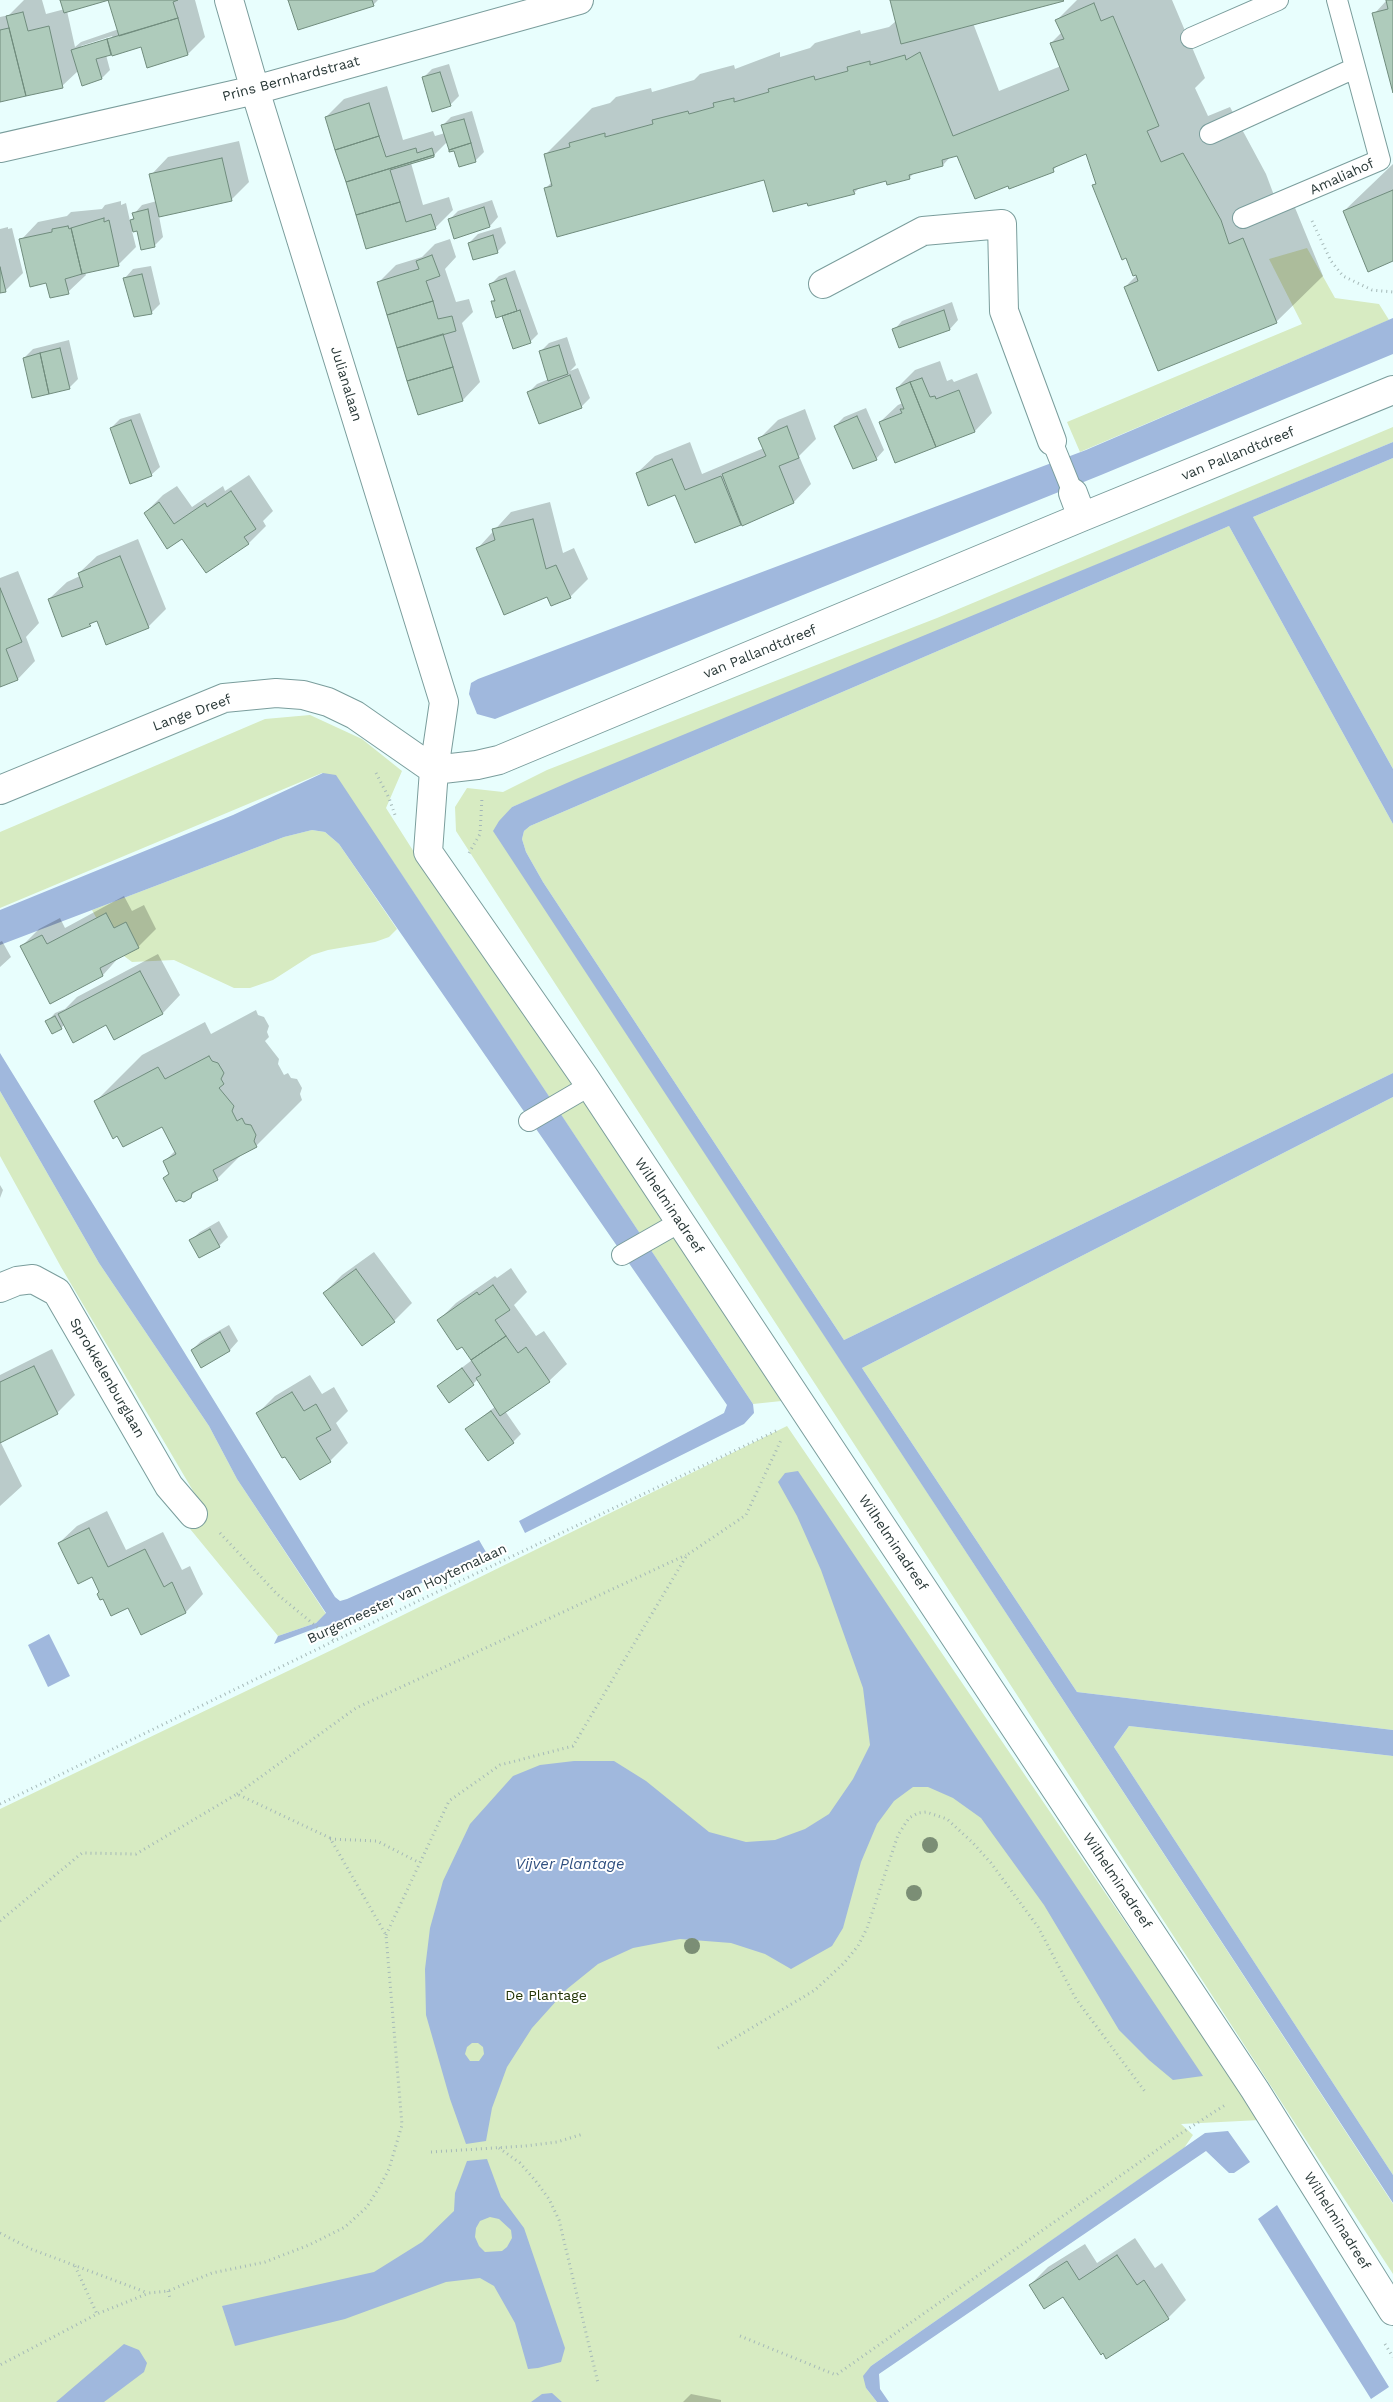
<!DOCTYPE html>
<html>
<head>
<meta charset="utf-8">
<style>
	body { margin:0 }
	canvas { display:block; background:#e8fefd }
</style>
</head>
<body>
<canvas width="1393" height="2402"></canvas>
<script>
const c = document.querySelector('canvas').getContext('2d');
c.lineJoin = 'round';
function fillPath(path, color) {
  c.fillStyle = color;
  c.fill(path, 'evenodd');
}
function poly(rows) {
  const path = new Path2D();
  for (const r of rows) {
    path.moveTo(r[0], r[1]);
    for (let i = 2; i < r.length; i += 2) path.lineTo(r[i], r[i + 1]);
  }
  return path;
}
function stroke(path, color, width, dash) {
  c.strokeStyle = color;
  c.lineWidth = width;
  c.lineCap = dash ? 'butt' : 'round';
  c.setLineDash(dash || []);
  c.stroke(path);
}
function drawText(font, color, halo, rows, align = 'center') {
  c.font = font + ' "Work Sans",sans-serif';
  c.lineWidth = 4;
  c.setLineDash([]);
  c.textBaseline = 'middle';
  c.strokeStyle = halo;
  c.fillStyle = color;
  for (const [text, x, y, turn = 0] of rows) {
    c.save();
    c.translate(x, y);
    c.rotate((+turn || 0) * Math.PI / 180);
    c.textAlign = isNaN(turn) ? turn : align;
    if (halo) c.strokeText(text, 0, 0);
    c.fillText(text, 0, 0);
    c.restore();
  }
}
const green = poly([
	[1307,248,1335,298,1379,304,1389,320,1080,452,1067,422,1302,324,1269,259],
	[1393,427,1393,442,512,807,494,831,1393,2204,1393,2274,456,831,455,807,467,788,503,792,547,770,937,618],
	[1393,458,1393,769,1253,517],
	[1229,526,1393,824,1393,1073,844,1340,543,882,526,852,522,839,524,831,530,826],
	[310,715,362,739,402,771,386,808,419,860,791,1400,753,1404,386,851,322,773,0,908,0,832,265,719],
	[312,830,325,832,339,844,397,929,389,937,375,942,328,950,312,955,273,980,250,988,234,988,174,960,132,962,112,947,92,910,284,837],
	[0,1091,99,1263,209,1426,237,1479,326,1614,316,1623,278,1636,186,1524,202,1506,61,1267,0,1156],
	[1393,1097,1393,1730,1077,1692,862,1368],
	[787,1426,1260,2120,1181,2124,1193,2135,1184,2148,871,2366,866,2388,877,2402,0,2402,0,1809,338,1647],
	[1129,1726,1393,1756,1393,2175,1114,1747]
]);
const water = poly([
	[1393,318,1393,354,1101,475,495,719,477,714,469,694,471,683,478,679,1086,450],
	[1393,442,1393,458,1253,517,1393,769,1393,824,1229,526,530,826,524,831,522,839,526,852,543,882,844,1340,1393,1073,1393,1097,862,1368,1077,1692,1393,1730,1393,1756,1129,1726,1114,1747,1393,2175,1393,2203,493,831,499,821,512,807,576,779],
	[323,773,336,775,753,1404,754,1413,744,1424,525,1533,519,1521,724,1413,727,1405,339,844,325,832,312,830,284,837,0,945,0,910,233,815],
	[0,1053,335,1597,340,1601,347,1599,479,1540,486,1552,334,1625,319,1627,274,1644,278,1636,316,1623,326,1613,237,1479,209,1426,99,1263,0,1091],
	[798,1471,1203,2076,1173,2080,1149,2060,1119,2030,1044,1905,981,1818,953,1798,928,1787,913,1787,894,1801,877,1824,861,1862,843,1928,832,1946,791,1969,765,1954,731,1943,680,1939,633,1948,598,1964,567,1989,532,2028,507,2067,492,2108,486,2141,466,2144,450,2099,426,2015,425,1969,430,1928,443,1881,470,1824,513,1776,540,1765,574,1761,614,1761,646,1781,709,1832,746,1842,775,1840,805,1829,829,1814,853,1779,870,1745,863,1688,821,1570,797,1516,778,1482,785,1473],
	[472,2043,478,2043,483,2047,484,2054,479,2061,470,2061,465,2054,467,2047],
	[49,1634,70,1676,48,1687,28,1645],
	[1228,2131,1250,2162,1234,2173,1229,2173,1206,2151,879,2374,880,2389,889,2402,877,2402,866,2388,863,2376,871,2366,1205,2133],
	[487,2159,501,2197,524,2228,565,2348,561,2362,538,2368,528,2369,515,2323,494,2286,480,2278,446,2282,345,2319,235,2346,222,2306,374,2272,422,2242,454,2211,455,2193,467,2161],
	[490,2217,499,2219,511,2230,512,2238,507,2247,502,2251,485,2252,479,2246,475,2237,476,2228,480,2221],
	[1277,2205,1389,2387,1371,2399,1258,2219],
	[124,2344,139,2350,147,2363,144,2372,104,2402,56,2402],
	[552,2393,562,2402,531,2402,542,2394]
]);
const shadow = poly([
	[24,0,42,0,46,14,65,9,62,0,105,0,67,11,75,47,81,42,119,29,110,0,195,0,205,37,188,54,142,45,112,52,106,55,110,70,102,78,78,71,62,86,0,100,0,17,9,15],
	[112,36,113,38,81,48,81,46],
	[290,0,378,0,373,5],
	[891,0,1062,0,973,23,999,91,1061,66,1051,43,1062,32,1057,20,1077,0,1172,0,1205,78,1195,88,1208,116,1230,107,1266,174,1275,198,1289,193,1323,276,1276,322,1125,287,1139,273,1094,186,1096,183,1087,153,1060,163,1053,170,1009,185,958,154,951,156,943,165,915,172,909,178,887,179,860,187,854,193,808,201,765,179,545,189,553,181,546,154,592,108,610,103,616,97,651,88,652,92,694,80,700,74,734,65,735,69,780,52,780,57,810,48,815,43,860,30,861,34,889,27,896,21],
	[1387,0,1393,0,1393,88,1374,14],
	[449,64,459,96,450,105,423,78,432,69],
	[387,86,403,140,433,131,435,136,445,133,442,126,451,117,472,111,484,152,475,161,454,149,447,142,433,156,411,163,423,205,449,197,453,210,435,228,367,247,326,117,344,99],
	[239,141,249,182,231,200,159,216,163,237,154,246,138,230,132,231,136,247,118,265,85,273,86,275,68,292,47,282,21,240,38,222,67,216,71,212,102,209,105,205,121,201,121,205,126,203,130,221,134,217,134,214,142,205,157,201,151,175,168,157],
	[1393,164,1393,260,1344,211],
	[492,200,498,217,490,226,455,237,449,220,458,211],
	[8,227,8,229,12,228,23,273,5,291,0,292,0,229],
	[501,227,506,243,498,251,474,259,469,243,478,234],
	[450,239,456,257,445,269,456,302,469,299,473,312,462,323,480,382,463,400,419,414,378,283,396,265,422,257,435,244],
	[151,266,160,304,151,313,125,278,133,269],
	[515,270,538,334,530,342,492,302,495,298,491,284,499,276],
	[952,302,958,320,950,329,900,347,894,330,902,321],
	[567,337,576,365,570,371,578,368,590,398,581,407,529,392,537,384,549,379,540,352,549,343],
	[69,340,78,379,69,388,24,358,33,349],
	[940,361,947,381,952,379,954,382,977,373,992,413,975,431,895,461,880,422,898,405,903,403,897,388,915,370],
	[866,408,884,450,876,459,835,426,844,417],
	[805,409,816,439,799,456,811,484,794,502,695,541,676,493,637,473,655,456,690,442,702,474,764,448,760,438,778,420],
	[140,413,160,467,151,475,111,428,120,419],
	[249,475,273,511,263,521,266,526,249,543,183,537,145,513,163,495,177,486,192,507,223,486,225,491],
	[550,502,563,553,574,548,588,579,570,597,548,596,478,548,511,512],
	[138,539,166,609,148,627,97,619,90,625,63,635,49,599,67,582,80,576,79,573,97,556],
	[18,571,39,623,26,637,35,661,18,679,0,686,0,578],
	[124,896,132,911,144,905,156,929,139,946,120,956,103,975,51,1002,21,947,39,929,60,918,65,928],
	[2,941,11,957,0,967,0,942],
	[158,954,180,995,163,1013,115,1039,107,1023,65,1024,61,1028,47,1022,55,1013,65,1009,77,997],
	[256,1010,258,1015,264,1017,269,1026,267,1032,269,1037,265,1041,279,1059,278,1064,284,1075,288,1073,291,1078,297,1079,302,1088,300,1094,302,1100,256,1146,243,1153,217,1179,198,1189,190,1197,164,1178,170,1172,164,1162,176,1150,162,1125,95,1102,142,1055,205,1022,211,1034],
	[0,1185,3,1190,0,1198],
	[219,1221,228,1237,219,1246,200,1257,191,1240,200,1232],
	[374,1252,412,1303,394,1321,324,1293,342,1275],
	[511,1268,527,1292,514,1305,536,1336,544,1331,567,1364,549,1381,505,1411,521,1434,513,1442,467,1429,496,1406,478,1379,473,1384,438,1386,472,1360,462,1345,439,1320,456,1303,495,1276,497,1278],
	[229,1325,238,1341,230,1350,201,1366,192,1350,201,1341],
	[52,1349,75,1395,57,1413,0,1441,22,1486,0,1506,0,1375],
	[310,1375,322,1394,334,1387,348,1411,336,1423,348,1443,330,1461,257,1414,275,1396],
	[107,1511,126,1550,163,1532,182,1570,190,1566,203,1594,186,1612,142,1633,129,1606,100,1592,92,1575,59,1543,77,1526],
	[1135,2238,1155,2268,1162,2263,1186,2300,1168,2318,1064,2295,1030,2285,1048,2267,1085,2244,1097,2263],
	[691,2394,721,2400,721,2402,683,2402]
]);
const building = poly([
	[60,0,109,0,64,13,60,0],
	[108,0,178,0,173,2,178,18,119,36,108,0],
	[288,0,372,0,374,6,298,30,288,0],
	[890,0,1063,0,1064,1,901,44,890,0],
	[1386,0,1393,0,1393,93,1372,13,1388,9,1386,0],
	[1094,3,1101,21,1113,16,1159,126,1147,131,1161,162,1183,153,1221,220,1229,244,1243,238,1277,323,1158,371,1124,287,1138,281,1136,275,1133,276,1126,258,1122,260,1092,185,1096,184,1086,154,1053,168,1054,172,1009,189,1008,186,975,199,957,156,942,160,943,166,909,175,910,179,887,185,886,181,853,190,855,194,808,206,807,203,773,212,764,180,557,237,544,188,552,186,544,154,570,147,569,143,605,133,605,137,653,124,652,120,688,111,689,114,714,107,713,103,734,98,734,102,769,92,768,89,814,76,815,80,848,71,847,67,870,61,870,65,905,55,906,60,920,52,953,136,1069,90,1050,43,1064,39,1055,20,1094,3],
	[23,12,28,31,49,26,63,88,26,96,6,16,23,12],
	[178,18,188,55,147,68,141,47,112,56,107,39,178,18],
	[9,28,26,96,0,102,0,30,9,28],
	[107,39,111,55,96,59,102,79,82,86,71,50,107,39],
	[440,72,451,106,432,112,422,77,440,72],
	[369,103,379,136,335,150,325,117,369,103],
	[464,119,471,143,449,150,441,125,464,119],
	[379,136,386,157,416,148,417,153,432,148,434,155,346,182,335,150,379,136],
	[471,143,476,162,459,167,454,151,449,152,449,150,471,143],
	[434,155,434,157,390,170,400,202,356,215,346,182,434,155],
	[222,158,232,201,159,217,149,174,222,158],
	[1393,190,1393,261,1368,272,1343,211,1393,190],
	[400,202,406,222,431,214,436,229,366,249,356,215,400,202],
	[484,207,490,227,454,239,448,219,484,207],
	[148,209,155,247,141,250,137,231,133,232,130,220,134,219,132,213,148,209],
	[104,218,104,222,109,220,119,266,82,274,71,228,104,218],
	[68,226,69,229,71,228,82,274,65,279,69,294,50,298,46,283,30,287,19,239,52,232,52,229,68,226],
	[493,235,498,253,473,260,468,243,493,235],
	[432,255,440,276,426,281,433,301,387,315,377,282,419,269,416,261,432,255],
	[0,267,6,292,0,293,0,267],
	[142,274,152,314,134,317,123,278,142,274],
	[506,278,517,311,496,318,491,301,495,301,489,284,506,278],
	[433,301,438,319,452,316,456,331,397,348,387,315,433,301],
	[520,310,531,343,513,349,502,316,520,310],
	[944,310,950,330,899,348,892,329,944,310],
	[443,334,453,367,407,381,397,348,443,334],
	[559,345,568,374,548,381,539,351,559,345],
	[60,348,70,389,49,394,40,353,60,348],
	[40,353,49,394,32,398,23,358,40,353],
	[453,367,463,401,418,415,407,381,453,367],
	[570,375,582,408,539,424,527,392,570,375],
	[922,378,930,397,935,396,936,399,959,390,975,432,936,447,910,382,922,378],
	[910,382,936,447,895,463,879,422,902,413,900,409,904,409,896,388,910,382],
	[857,416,877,460,853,469,834,426,857,416],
	[131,420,152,476,130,484,110,428,131,420],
	[787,426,799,458,779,466,794,503,742,526,722,474,766,456,758,438,787,426],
	[672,459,685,490,721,476,741,525,695,543,675,495,648,506,636,473,672,459],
	[231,491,256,529,244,537,249,544,206,573,182,539,167,549,144,513,159,502,174,524,205,503,207,507,231,491],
	[533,519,546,569,556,565,571,598,551,606,547,597,504,615,476,548,495,540,492,529,533,519],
	[120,556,149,628,106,645,97,621,89,624,91,626,62,637,48,599,83,587,78,573,120,556],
	[0,588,22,642,6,649,18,680,0,687,0,588],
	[106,913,114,928,126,922,139,948,100,968,103,976,50,1004,20,946,42,935,47,944,106,913],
	[140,971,163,1014,114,1040,106,1025,73,1043,58,1014,140,971],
	[55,1016,62,1029,52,1034,45,1021,55,1016],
	[209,1056,212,1061,218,1063,224,1073,221,1079,224,1084,219,1088,234,1106,232,1111,237,1121,242,1118,245,1124,251,1125,256,1135,254,1141,257,1147,213,1170,218,1180,192,1193,191,1198,184,1202,179,1200,176,1202,163,1178,169,1174,163,1161,176,1154,162,1127,123,1147,117,1136,113,1139,94,1101,158,1067,165,1079,209,1056],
	[210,1229,220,1247,199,1258,189,1240,210,1229],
	[356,1269,395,1322,362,1346,323,1293,356,1269],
	[493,1285,510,1310,495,1320,506,1336,471,1360,462,1347,457,1350,437,1320,477,1292,479,1295,493,1285],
	[220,1332,230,1351,201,1368,191,1350,220,1332],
	[506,1336,518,1353,526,1347,550,1382,500,1416,476,1378,481,1375,471,1360,506,1336],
	[34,1366,58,1414,0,1443,0,1382,34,1366],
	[462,1368,474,1385,449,1403,437,1386,462,1368],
	[292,1392,304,1411,316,1404,331,1430,316,1438,331,1462,300,1480,285,1457,282,1458,256,1413,292,1392],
	[491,1411,514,1443,488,1461,465,1429,491,1411],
	[89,1528,108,1567,145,1549,164,1587,172,1582,186,1613,141,1635,128,1608,111,1616,103,1599,100,1600,97,1594,99,1592,92,1577,78,1584,58,1543,89,1528],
	[1117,2255,1137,2285,1144,2280,1169,2319,1106,2359,1103,2353,1101,2355,1063,2297,1044,2309,1029,2285,1067,2261,1079,2280,1117,2255]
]);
const path = poly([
	[1312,221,1331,261,1343,276,1372,290,1393,292],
	[376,773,389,798,395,815],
	[469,853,480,834,482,797],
	[220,1533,277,1594,334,1641],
	[237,1794,356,1708,686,1555],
	[0,1804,334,1641,778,1430],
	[330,1839,377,1841,418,1862],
	[0,1921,82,1853,136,1854,237,1794,330,1838,386,1935,402,2125,389,2169,380,2186,367,2207,345,2227,309,2245,265,2262,212,2273,168,2291,149,2293,97,2314,0,2365],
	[386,1935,449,1801,500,1765,573,1746,687,1555,746,1515,782,1438],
	[718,2048,815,1990,844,1963,858,1946,867,1928,898,1835,909,1818,918,1813,926,1812,947,1819,972,1842,991,1863,1038,1927,1076,1999,1146,2093],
	[499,2148,520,2163,535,2180,549,2199,559,2220,598,2383],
	[431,2152,525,2146,557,2142,583,2134],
	[0,2233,31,2249,148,2293],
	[75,2266,97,2314],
	[168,2291,170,2298],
	[740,2336,836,2375,1177,2136,1225,2105],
	[1385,2344,1393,2357]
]);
const lane = poly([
	[1191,38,1278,0],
	[1210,134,1355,68],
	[1243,218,1380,160,1337,0],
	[1052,441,1073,493],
	[529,1121,589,1086],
	[622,1255,680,1222]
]);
const street = poly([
	[229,0,255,90,444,702,434,770,428,852,585,1078,808,1415,1255,2090,1393,2311],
	[0,148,255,90,579,0],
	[823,284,923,231,1002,224,1004,311,1052,441],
	[1073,493,1082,517],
	[434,770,477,765,499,760,1082,517,1393,390],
	[0,790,224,698,276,693,303,695,328,702,355,715,434,770],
	[0,1288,17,1281,33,1279,57,1292,169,1486,193,1514]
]);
const trees = [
	[930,1845],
	[914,1893],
	[692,1946]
];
const streetNames = [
	["Prins Bernhardstraat",291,79,-15],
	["Amaliahof",1342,177,-24],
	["Julianalaan",346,384,73],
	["van Pallandtdreef",1238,454,-22],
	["van Pallandtdreef",760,652,-22],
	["Lange Dreef",192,713,-20],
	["Wilhelminadreef",669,1206,56],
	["Sprokkelenburglaan",107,1378,60],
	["Wilhelminadreef",893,1543,56],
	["Burgemeester van Hoytemalaan",407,1594,-25],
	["Wilhelminadreef",1117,1881,56],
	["Wilhelminadreef",1337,2221,58]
];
const parkNames = [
	["De Plantage",546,1996]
];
const waterNames = [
	["Vijver Plantage",570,1865]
];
fillPath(green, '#d7ebc2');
fillPath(water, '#a0b8dd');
fillPath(shadow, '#0003');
fillPath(building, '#aecbbb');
stroke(building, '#708c7d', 1);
stroke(lane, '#7a9d9c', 22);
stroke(street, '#7a9d9c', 30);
stroke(path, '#a5b9b8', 3, [1, 4]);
stroke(lane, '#fff', 20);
stroke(street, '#fff', 28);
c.fillStyle = '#7b8e75';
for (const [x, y] of trees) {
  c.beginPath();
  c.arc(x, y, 8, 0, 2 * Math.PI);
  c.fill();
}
drawText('14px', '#293837', '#fff', streetNames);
drawText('14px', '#213305', '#fff', parkNames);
drawText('italic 15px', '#2f4f7f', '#fff', waterNames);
</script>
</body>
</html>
